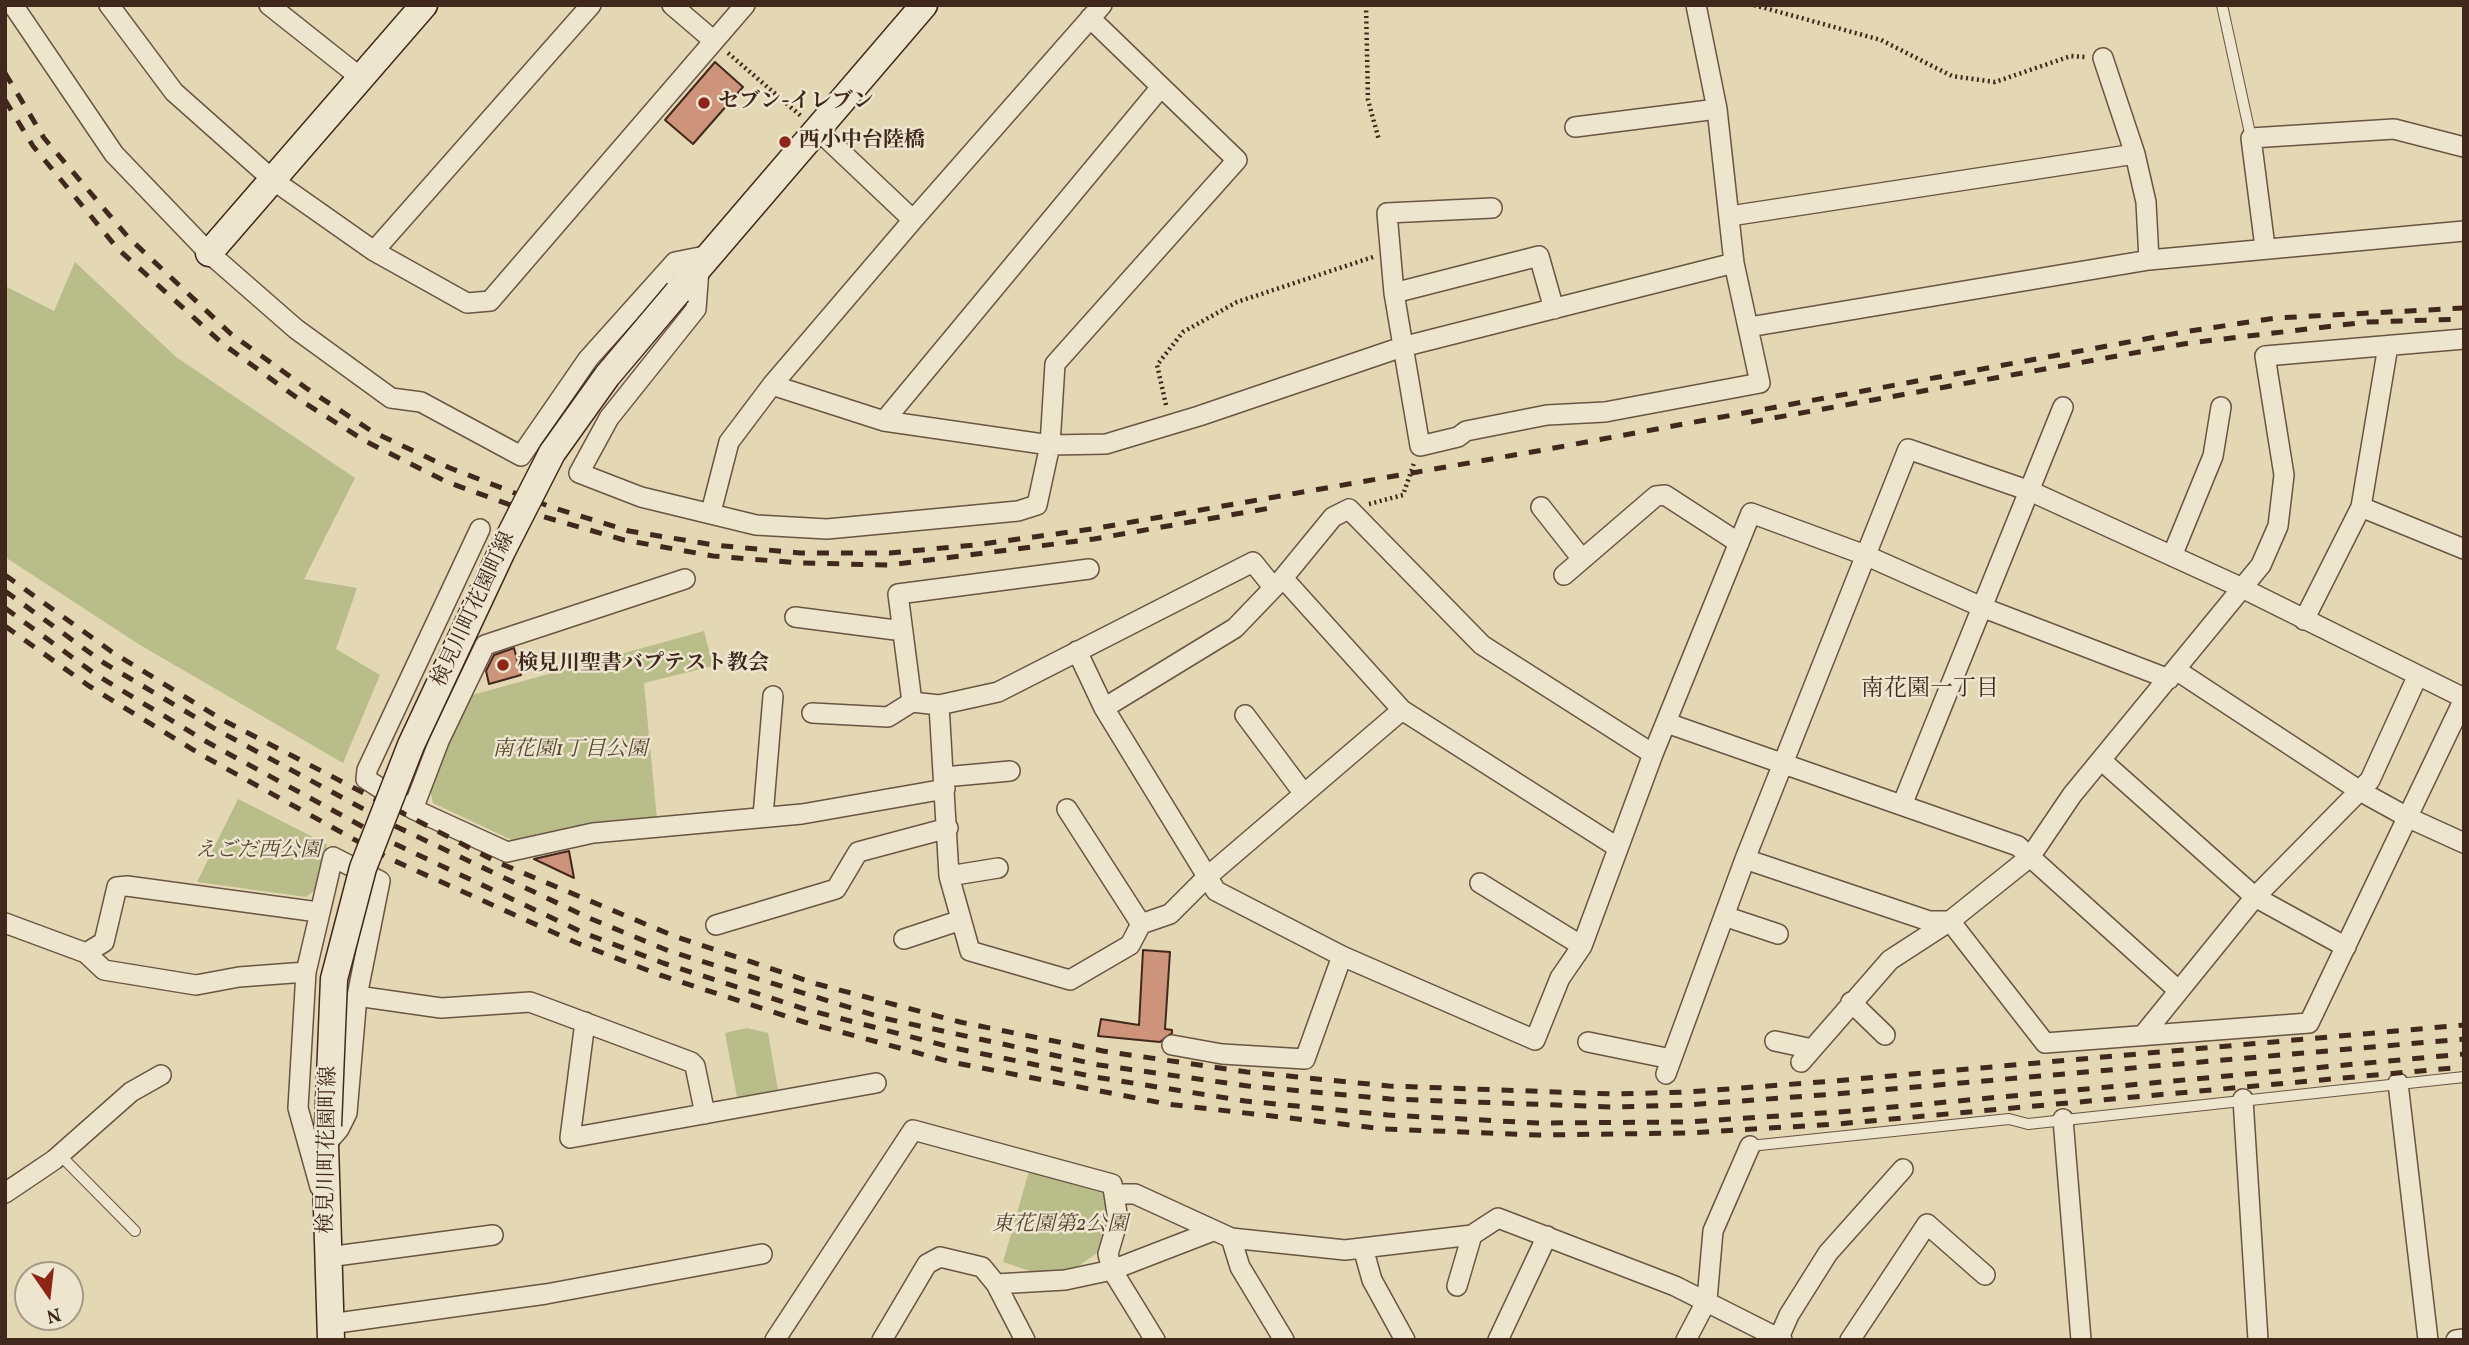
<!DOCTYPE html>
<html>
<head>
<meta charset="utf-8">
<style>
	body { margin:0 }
	#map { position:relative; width:2469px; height:1345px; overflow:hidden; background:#e4d7b3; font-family:Vollkorn,serif }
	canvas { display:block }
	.frame { position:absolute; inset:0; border:7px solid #41281c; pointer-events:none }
	.north { position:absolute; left:14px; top:1261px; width:70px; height:70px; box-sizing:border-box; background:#ede5ce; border:2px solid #a89987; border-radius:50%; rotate:166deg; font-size:19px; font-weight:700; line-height:28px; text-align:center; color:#41281c }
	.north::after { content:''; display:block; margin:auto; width:24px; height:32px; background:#8f2418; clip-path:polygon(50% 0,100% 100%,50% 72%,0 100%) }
</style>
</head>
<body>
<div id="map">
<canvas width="2469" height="1345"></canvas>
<div class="frame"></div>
<div class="north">N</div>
</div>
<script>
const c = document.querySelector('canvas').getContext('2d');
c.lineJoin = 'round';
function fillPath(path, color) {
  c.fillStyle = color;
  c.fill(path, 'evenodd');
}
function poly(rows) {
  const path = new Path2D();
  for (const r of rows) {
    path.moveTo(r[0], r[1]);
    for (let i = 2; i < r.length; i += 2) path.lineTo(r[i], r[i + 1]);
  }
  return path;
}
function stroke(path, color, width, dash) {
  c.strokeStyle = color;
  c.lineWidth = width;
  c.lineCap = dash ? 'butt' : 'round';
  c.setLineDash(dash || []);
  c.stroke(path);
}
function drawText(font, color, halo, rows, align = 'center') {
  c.font = font + ' Vollkorn,"Noto Serif JP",serif';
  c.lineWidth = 5;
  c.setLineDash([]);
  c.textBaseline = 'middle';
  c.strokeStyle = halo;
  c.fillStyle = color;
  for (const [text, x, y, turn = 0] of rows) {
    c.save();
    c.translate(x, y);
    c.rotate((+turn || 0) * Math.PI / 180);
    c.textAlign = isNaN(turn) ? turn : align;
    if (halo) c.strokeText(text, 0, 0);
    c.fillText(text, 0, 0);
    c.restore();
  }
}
const green = poly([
	[75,262,176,357,355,478,304,579,357,588,336,649,380,675,343,763,140,645,5,557,5,286,54,311],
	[704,631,713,666,644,683,657,820,516,842,433,803,429,785,469,696],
	[238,799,327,844,315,890,306,897,197,882],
	[747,1028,768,1033,778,1090,737,1097,725,1033],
	[1029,1171,1102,1193,1111,1219,1103,1249,1070,1272,1042,1275,1003,1262]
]);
const building = poly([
	[715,62,743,87,693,144,665,120,715,62],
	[514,648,521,675,489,684,486,671,494,655,514,648],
	[569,851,574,878,534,859,569,851],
	[1143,950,1170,952,1165,1029,1172,1030,1172,1033,1160,1042,1098,1036,1101,1019,1139,1025,1143,950]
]);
const path = poly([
	[1366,5,1368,100,1379,140],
	[1754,5,1881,40,1952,76,1995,82,2071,56,2085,57],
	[728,53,801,116],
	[1166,405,1157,365,1183,332,1237,302,1373,257],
	[1369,504,1403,495,1414,463]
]);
const lane = poly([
	[2222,5,2251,138],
	[1750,1146,2009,1119,2028,1124,2464,1077],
	[60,1155,135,1231]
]);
const street = poly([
	[13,5,114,154,209,253,296,329,391,398,421,402,521,456,588,359,675,262,710,255],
	[109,5,174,92,273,180,374,251,467,303,490,301,745,5],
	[269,5,361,78],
	[672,5,714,41],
	[2103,58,2135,154,2146,202,2149,260],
	[1575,127,1717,109],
	[1492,208,1387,213,1394,293,1420,446,1458,437,1466,431,1547,415,1605,412,1760,383,1734,263,1717,109,1696,5],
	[1730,216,2135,154],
	[913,220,1102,5],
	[2265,247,2251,138,2394,129,2464,147],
	[374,251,591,5],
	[699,269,696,309,609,418,579,473,641,497,756,525,827,529,1018,511,1037,505,1050,445,1055,364,1237,160,1090,18],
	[1394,293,1539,256,1554,309],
	[1749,327,2149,260,2464,231],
	[772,385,884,421,1050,445,1106,444,1199,416,1402,347,1734,263],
	[884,421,1161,87],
	[1541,507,1582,559],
	[2361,507,2464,549],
	[711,512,729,442,772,385,913,220,818,130],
	[2172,556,2213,456,2221,407],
	[1564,575,1656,496,1665,495,1739,543],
	[1283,578,1402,710,1617,847],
	[685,579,485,645,439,741,413,809,507,852,593,833,802,814,945,789],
	[795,617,903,631],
	[2304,620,2361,507,2388,346],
	[1077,651,1104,708,1216,891,1342,956,1535,1040,1560,978,1582,946,1653,754,1751,513,1865,555,1984,608,2169,679],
	[2176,670,2360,791,2409,818,2464,843],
	[912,702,898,594,1089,569],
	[939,705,949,876,970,951,1070,980,1130,945,1141,924,1170,914,1208,876,1402,710],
	[1104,708,1235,628,1283,578,1333,517,1349,509,1482,645,1653,754],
	[812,713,888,717,912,702,939,705,998,692,1253,562,1273,587],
	[1245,715,1304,794],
	[1667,723,2018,846,2179,991],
	[2101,760,2255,897,2346,947],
	[944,777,1010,771],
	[400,801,366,779,367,770,480,529],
	[1902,805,2063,407],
	[1067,809,1141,924],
	[763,816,773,696],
	[1745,859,1929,921,1950,921,2045,1043,2309,1023,2464,699],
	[949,876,998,868],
	[1480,883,1582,946],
	[1724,916,1778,934],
	[5,923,86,953,104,942,117,887,127,886,318,912],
	[716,925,836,889,858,852,948,828],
	[904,939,961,920],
	[86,953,104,970,196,985,239,977,306,972],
	[357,996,441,1008,530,1002,691,1062,695,1066,705,1114],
	[1851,1002,1885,1035],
	[585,1022,570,1138,876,1083],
	[2144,1034,2255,897,2370,780,2417,677],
	[1775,1041,1812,1049],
	[1588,1042,1671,1059],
	[1172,1045,1222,1054,1305,1059,1342,956],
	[1801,1062,1890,960,1950,921,2030,857,2072,795,2261,565,2278,526,2284,475,2265,356,2464,339],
	[1666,1074,1745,859,1908,449,2030,491,2240,587,2464,698],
	[2398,1083,2428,1340],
	[2243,1099,2258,1340],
	[2063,1119,2081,1340],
	[320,1187,298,1108,306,972,333,857,380,881,357,996,347,1113,339,1129,326,1144],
	[5,1193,54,1160,131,1092,161,1075],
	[1114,1194,1118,1220,1108,1254,1112,1270,1155,1340],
	[1231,1238,1240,1267,1284,1340],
	[1363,1248,1372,1280,1405,1340],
	[328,1257,493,1235],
	[996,1284,1025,1340],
	[1457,1286,1472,1235],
	[330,1324,546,1294,762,1254],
	[775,1340,913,1130,1112,1184,1114,1194,1135,1194,1231,1238,1345,1250,1472,1235,1498,1218,1675,1286,1782,1340],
	[882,1340,927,1264,940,1257,982,1267,996,1284,1065,1280,1112,1270,1213,1231],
	[1498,1340,1547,1236],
	[1686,1340,1707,1300,1713,1231,1750,1146],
	[1778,1340,1789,1315,1828,1253,1903,1169],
	[1850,1340,1927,1224,1985,1275],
	[2456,1340,2464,1339]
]);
const secondary = poly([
	[209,253,424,5],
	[678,292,924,5],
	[328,1126,325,1144,331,1340]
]);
const rail = poly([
	[5,73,44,138,128,237,231,334,306,388,373,432,450,468,551,507,629,531,714,545,800,553,890,553,975,545,1092,529,1543,450,2183,332,2276,318,2464,308],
	[5,100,33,146,118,249,223,344,300,400,367,442,447,482,541,516,624,540,713,556,800,563,890,565,1094,539,1276,507],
	[1751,422,2189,343,2367,322,2464,319],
	[5,575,112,652,221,719,497,862,674,936,817,984,960,1022,1103,1051,1247,1072,1389,1086,1614,1094,1688,1092,1834,1081,2464,1025],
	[5,591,104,663,217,730,395,826,589,918,669,951,883,1018,1099,1065,1248,1086,1390,1099,1613,1107,1687,1105,1835,1094,2464,1039],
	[5,608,95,674,207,742,391,842,584,933,663,963,808,1010,954,1048,1095,1077,1245,1101,1388,1115,1538,1123,1687,1122,1839,1112,2464,1054],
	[5,626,89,686,200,754,386,857,577,943,660,975,804,1022,951,1062,1167,1104,1385,1129,1538,1135,1687,1133,1837,1124,2464,1067]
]);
const secondaryBridge = poly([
	[328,1126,334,979,363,868,411,745,502,551,552,453,607,376,678,292]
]);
const markers = [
	[704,103,7,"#8f2418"],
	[785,142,7,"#8f2418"],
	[503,665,7,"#8f2418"]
];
const poiNames = [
	["セブン-イレブン",718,103],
	["西小中台陸橋",799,142],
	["検見川聖書バプテスト教会",517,665]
];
const streetNames = [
	["検見川町花園町線",475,610,-65],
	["検見川町花園町線",329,1150,-89]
];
const parkNames = [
	["南花園1丁目公園",570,751],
	["えごだ西公園",258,852],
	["東花園第2公園",1060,1226]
];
const neighbourhoodNames = [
	["南花園一丁目",1930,691]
];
fillPath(green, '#b9bd89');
fillPath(building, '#ce937b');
stroke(building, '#41281c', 2);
stroke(lane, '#6a5442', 12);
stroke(street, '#6a5442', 22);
stroke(secondary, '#41281c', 29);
stroke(path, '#41281c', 4.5, [2, 3.5]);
stroke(lane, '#ede5ce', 10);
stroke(street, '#ede5ce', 19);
stroke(secondary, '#ede5ce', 26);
stroke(rail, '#41281c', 5, [12, 12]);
stroke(secondaryBridge, '#41281c', 29, []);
stroke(secondaryBridge, '#ede5ce', 26);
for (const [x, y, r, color] of markers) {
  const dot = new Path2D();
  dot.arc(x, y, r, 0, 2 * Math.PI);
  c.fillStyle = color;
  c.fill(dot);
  stroke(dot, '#ede5ce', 2.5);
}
drawText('bold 21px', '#41281c', '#ede5ce', poiNames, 'left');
drawText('21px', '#41281c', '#ede5ce', streetNames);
drawText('italic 21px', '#594632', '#ede5ce', parkNames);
drawText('23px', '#41281c', '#ede5ce', neighbourhoodNames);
</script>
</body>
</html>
